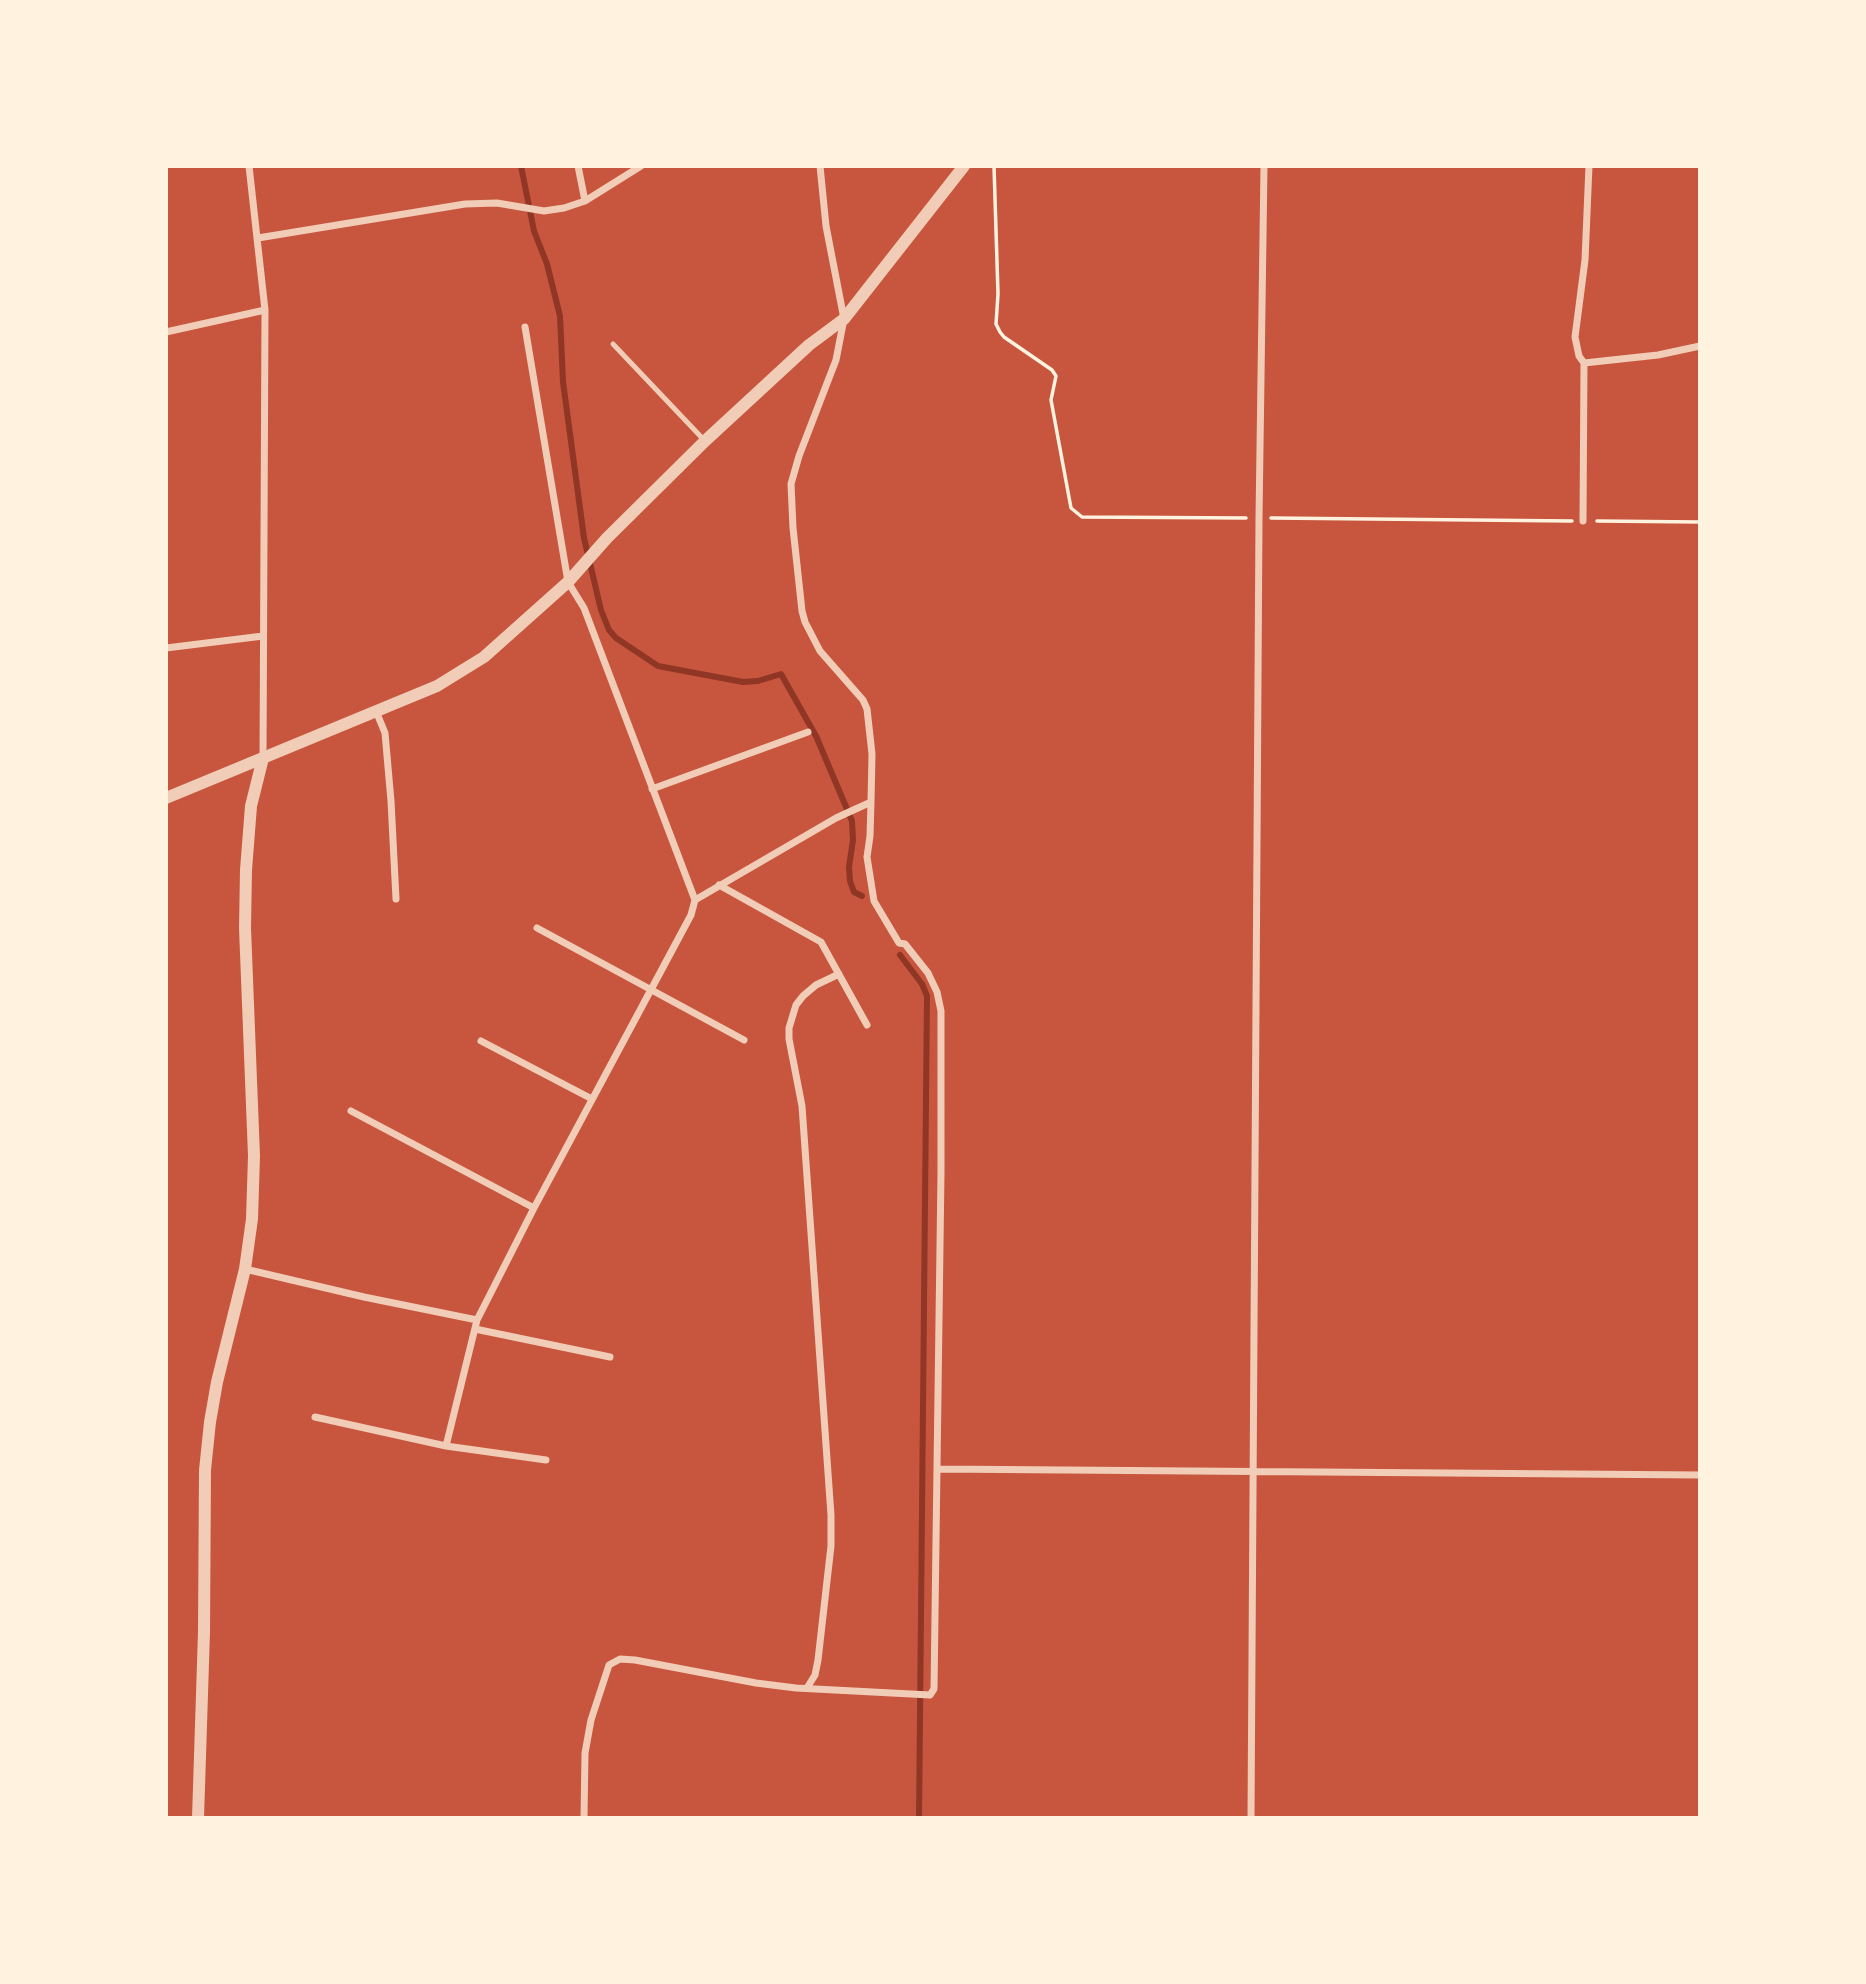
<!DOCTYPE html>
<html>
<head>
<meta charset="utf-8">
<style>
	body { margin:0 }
	#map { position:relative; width:1866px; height:1984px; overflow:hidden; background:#c8553d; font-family:"Golos Text",sans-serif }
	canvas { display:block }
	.frame { position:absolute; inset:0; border:168px solid #fff3e0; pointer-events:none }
</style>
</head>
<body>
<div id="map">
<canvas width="1866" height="1984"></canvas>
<div class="frame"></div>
</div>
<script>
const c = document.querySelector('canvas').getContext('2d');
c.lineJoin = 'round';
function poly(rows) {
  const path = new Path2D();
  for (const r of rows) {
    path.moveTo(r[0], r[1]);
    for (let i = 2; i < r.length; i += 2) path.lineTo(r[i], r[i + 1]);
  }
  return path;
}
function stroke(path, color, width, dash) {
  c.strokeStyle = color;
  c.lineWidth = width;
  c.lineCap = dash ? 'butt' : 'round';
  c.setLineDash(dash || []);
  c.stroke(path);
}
const stream = poly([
	[521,166,534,231,547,264,560,316,563,382,584,538,601,610,609,630,616,638,658,666,743,682,758,681,781,674,816,736,852,821,853,840,849,867,850,881,854,892,862,896],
	[900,955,922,984,927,996,919,1818]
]);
const path = poly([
	[994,166,998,294,996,324,1000,332,1004,337,1052,370,1056,376,1051,400,1071,508,1082,517,1246,518],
	[1271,518,1572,521],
	[1597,521,1700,522]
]);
const service = poly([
	[613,344,705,441]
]);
const minor = poly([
	[249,166,265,310,263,758],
	[578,166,585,201,641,166],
	[820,166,826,226,844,319,836,360,799,456,791,484,793,528,802,611,805,622,820,651,863,700,867,709,872,754,871,802],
	[258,238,465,204,497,203,544,211,564,208,585,201],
	[166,332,265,310],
	[1584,363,1658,355,1700,346],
	[1583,521,1584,363,1579,356,1575,337,1585,260,1589,166],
	[166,648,263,636],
	[376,711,385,733,391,801,396,899],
	[652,789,808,732],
	[719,885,821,942,867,1025],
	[537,928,744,1040],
	[481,1041,592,1099],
	[351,1111,534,1208],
	[245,1269,364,1297,477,1320,534,1208,691,915,695,900,584,608,568,582,525,327],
	[477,1320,446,1446,546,1460],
	[475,1329,610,1357],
	[315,1417,446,1446],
	[938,1469,1700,1475],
	[807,1688,815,1675,818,1660,831,1546,831,1515,802,1106,789,1039,789,1028,796,1005,803,996,816,985,839,974],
	[584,1818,585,1753,591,1720,609,1665,620,1659,635,1660,756,1683,796,1688,930,1695,934,1689,941,1172,941,1011,937,992,928,973,905,944,899,943,874,901,867,857,870,836,871,802,836,818,695,900],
	[1251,1818,1259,518,1264,166]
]);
const tertiary = poly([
	[166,798,437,686,484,657,568,582,607,538,705,441,809,345,844,319,964,166],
	[198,1818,204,1632,205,1470,210,1422,217,1382,245,1269,252,1219,254,1156,245,928,246,870,251,806,263,758]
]);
stroke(stream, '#8f3625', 6);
stroke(path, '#fff3e0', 3.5);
stroke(service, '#f1ccb7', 5);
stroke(minor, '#f1ccb7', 7);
stroke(tertiary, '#f1ccb7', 12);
</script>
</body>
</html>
